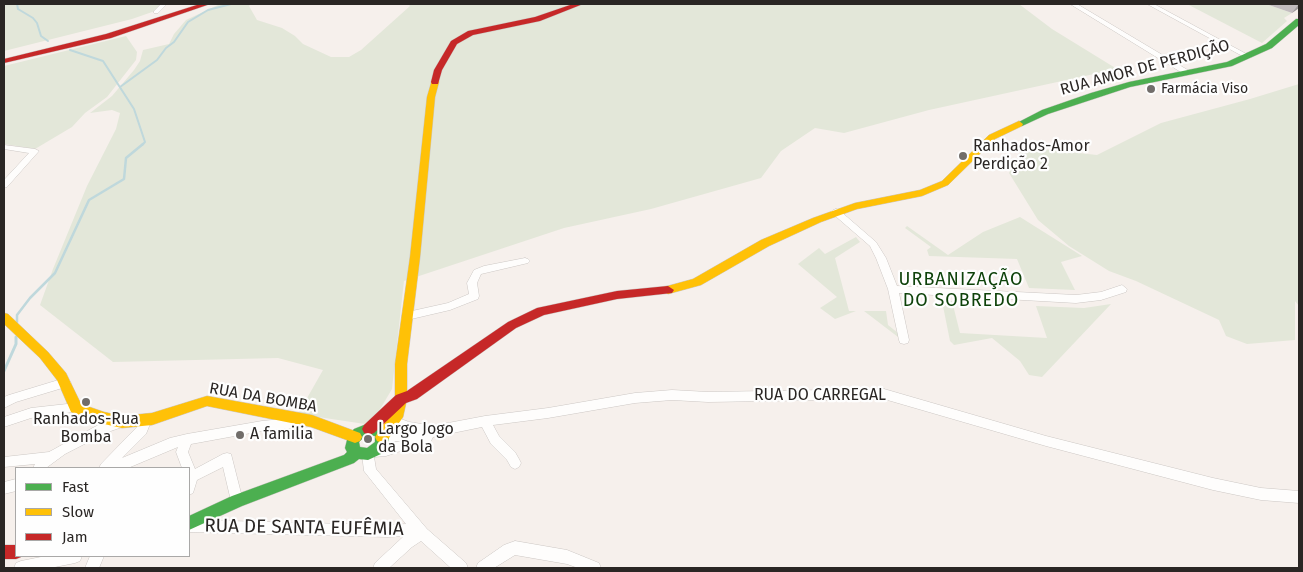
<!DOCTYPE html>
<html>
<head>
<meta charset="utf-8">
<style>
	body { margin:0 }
	#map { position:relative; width:1303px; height:572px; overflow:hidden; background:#f6f0ec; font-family:"Fira Sans",sans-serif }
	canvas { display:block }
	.frame { position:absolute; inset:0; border:5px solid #2a2624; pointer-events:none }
	.legend { position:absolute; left:15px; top:467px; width:175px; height:90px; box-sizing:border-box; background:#fefefe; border:1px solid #a9a8a7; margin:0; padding:6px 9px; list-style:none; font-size:15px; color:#2a2624 }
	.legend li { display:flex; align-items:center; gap:10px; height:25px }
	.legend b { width:25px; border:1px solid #a9a8a7 }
</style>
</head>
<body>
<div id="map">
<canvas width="1303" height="572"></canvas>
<div class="frame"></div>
<ul class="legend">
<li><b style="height:6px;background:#4caf50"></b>Fast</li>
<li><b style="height:6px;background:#ffc107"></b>Slow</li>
<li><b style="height:6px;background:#c62828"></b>Jam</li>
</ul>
</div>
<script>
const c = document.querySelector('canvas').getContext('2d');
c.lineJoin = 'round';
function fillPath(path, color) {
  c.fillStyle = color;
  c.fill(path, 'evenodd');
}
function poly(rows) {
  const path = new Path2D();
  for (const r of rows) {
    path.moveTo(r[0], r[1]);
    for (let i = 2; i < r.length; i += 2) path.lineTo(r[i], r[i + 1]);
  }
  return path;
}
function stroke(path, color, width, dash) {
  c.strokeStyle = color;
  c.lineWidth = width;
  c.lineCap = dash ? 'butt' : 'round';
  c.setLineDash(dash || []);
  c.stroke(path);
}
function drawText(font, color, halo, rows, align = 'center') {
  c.font = font + ' "Fira Sans",sans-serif';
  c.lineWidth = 4.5;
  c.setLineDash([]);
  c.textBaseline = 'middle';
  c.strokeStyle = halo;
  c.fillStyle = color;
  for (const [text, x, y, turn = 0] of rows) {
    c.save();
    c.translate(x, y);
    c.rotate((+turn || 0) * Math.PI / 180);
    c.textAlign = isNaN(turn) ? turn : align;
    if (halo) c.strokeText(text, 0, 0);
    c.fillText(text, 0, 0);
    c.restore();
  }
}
const green = poly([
	[4,4,161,4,155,11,132,19,4,51],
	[220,4,251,4,249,6,257,20,282,28,295,36,303,44,331,57,349,57,361,50,410,6,408,4,1019,4,1052,29,1117,69,929,110,844,133,815,128,781,151,761,178,651,209,564,228,404,281,392,389,379,411,365,424,298,414,323,370,278,358,113,362,40,305,53,269,87,186,116,129,120,113,112,110,90,113,112,96,134,70,140,61,143,50,169,44,174,34,186,20],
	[1187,4,1266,4,1292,13,1284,18,1287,21,1262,43],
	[126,36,137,52,136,60,107,97,85,113,72,127,35,149,4,144,4,66],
	[1299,84,1299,306,1295,301,1295,340,1247,344,1226,336,1219,320,1136,281,1109,271,1069,246,1038,220,1009,173,1023,147,1097,155,1161,123,1250,99],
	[1020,217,1082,256,1061,262,1075,290,1029,288,1017,259,929,256,927,250,931,247,905,228,907,226,948,255,983,232],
	[856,237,860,242,835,258,849,311,856,311,835,319,820,308,837,297,798,264,819,248,825,254],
	[942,301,952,301,960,333,1047,338,1036,306,1084,308,1111,304,1042,377,1029,375,1020,361,992,338,954,345,950,341],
	[864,311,886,311,888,325,898,333,898,337]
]);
const streamFar2 = poly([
	[17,4,18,9,33,18,37,23,41,36,48,41],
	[70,50,103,61,134,109,145,142,142,145],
	[120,87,157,60,166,48,174,42,188,22,208,10,231,4]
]);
const streamFar1 = poly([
	[17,322,17,315,30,298,55,273,89,200,124,179,126,158,143,144]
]);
const stream = poly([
	[4,371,16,344,16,337]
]);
const street = poly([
	[161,4,167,4,158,13,154,13,154,11,161,4],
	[1070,4,1077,4,1191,72,1184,74,1070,4],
	[1147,4,1154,4,1252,57,1246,58,1147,4],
	[4,145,35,149,39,151,7,187,4,188,4,180,29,153,4,149,4,145],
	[836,209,839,210,876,242,886,258,897,286,1076,295,1101,292,1122,285,1127,289,1126,292,1101,300,1076,303,899,293,909,340,908,343,904,344,900,343,899,340,888,289,876,258,870,246,833,214,831,212,833,210,836,209],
	[525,258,528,259,530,261,528,263,481,274,477,283,479,296,478,299,450,310,407,320,403,319,402,316,403,313,448,303,469,294,467,283,474,270,484,266,525,258],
	[65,378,69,380,71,383,69,386,16,402,4,408,4,397,9,395,65,378],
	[884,389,1046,436,1213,478,1261,488,1299,491,1299,503,1261,500,1213,490,1046,446,884,399,708,402,672,400,635,403,548,418,493,425,499,436,515,452,519,459,521,463,519,467,515,469,511,467,507,460,491,444,482,427,433,437,431,441,427,442,386,456,374,457,376,469,427,529,466,563,468,568,451,568,421,541,412,547,389,568,373,568,375,563,404,536,388,537,189,532,189,520,388,525,406,524,364,471,362,454,364,450,401,441,382,442,378,441,376,437,378,433,382,432,403,430,389,425,387,421,389,417,393,416,409,422,422,424,427,427,485,416,548,408,635,393,672,390,708,392,884,389],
	[76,403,80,405,82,408,80,411,31,418,4,427,4,417,31,408,76,403],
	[146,414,150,415,152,419,146,434,122,458,170,438,187,434,262,421,301,417,305,418,307,422,305,426,301,427,262,431,191,444,188,452,195,469,223,454,227,453,231,454,243,501,242,505,237,507,232,505,231,501,223,467,197,480,193,493,189,495,189,468,182,468,176,452,178,447,128,468,99,468,101,464,137,427,142,415,146,414],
	[121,417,125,418,127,422,125,426,108,432,65,454,46,468,33,468,35,464,4,467,4,457,49,452,100,424,121,417],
	[16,479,16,491,4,494,4,482,16,479],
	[515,541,567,550,599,563,601,568,578,568,567,564,515,555,494,568,476,568,478,563,504,545,515,541],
	[46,556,82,556,80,561,75,563,50,568,14,568,16,563,21,561,46,556],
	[90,556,104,556,99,568,85,568,90,556]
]);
const fast = poly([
	[1296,19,1299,19,1299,25,1272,48,1232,66,1130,87,1048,114,1022,126,1016,126,1015,124,1042,110,1091,93,1129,82,1227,62,1266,44,1296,19],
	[369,423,385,428,389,437,388,444,381,454,368,460,359,459,354,463,242,506,189,530,189,516,232,496,344,455,347,452,345,448,348,436,354,429,369,423],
	[369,435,375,436,375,442,367,448,360,447,359,442,364,437,369,435]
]);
const slow = poly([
	[432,80,438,80,439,82,435,97,420,257,407,364,407,399,403,417,387,441,382,443,377,441,375,437,392,411,395,399,395,364,410,257,427,97,432,80],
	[1019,121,1023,124,1022,126,995,139,948,185,922,196,857,209,821,222,769,246,701,285,668,294,662,290,664,287,693,279,761,240,813,218,855,203,920,190,942,181,989,135,1019,121],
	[4,313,8,314,48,352,66,373,81,404,104,412,122,416,152,413,207,396,312,415,360,433,362,437,360,441,355,443,311,427,207,406,152,425,122,428,104,424,71,412,57,380,40,358,4,324,4,313]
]);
const jam = poly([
	[200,4,210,4,111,38,4,63,4,59,106,34,200,4],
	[573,4,583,4,540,21,473,35,457,44,442,70,438,84,432,84,431,82,434,70,451,41,468,31,535,17,573,4],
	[668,286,674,290,672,293,617,299,544,315,516,328,417,399,406,403,374,433,369,435,364,433,362,429,364,425,396,395,407,391,508,322,537,308,617,291,668,286],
	[4,545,16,545,16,556,22,556,21,557,16,559,4,559,4,545]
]);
const wall = poly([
	[1266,4,1299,4,1299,8,1292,13]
]);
const shadedWall = poly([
	[1299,4,1299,8,1292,13]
]);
const markers = [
	[1151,89,5,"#716d6a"],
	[963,156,5,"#716d6a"],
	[86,402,5,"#716d6a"],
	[240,435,5,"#716d6a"],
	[368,439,5,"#716d6a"]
];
const farPoinames = [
	["Farmácia Viso",1161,89]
];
const streetNames = [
	["RUA AMOR DE PERDIÇÃO",1145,68,-15],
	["RUA DO CARREGAL",820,396],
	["RUA DA BOMBA",263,398,10]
];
const poiNames = [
	["Ranhados-Amor",973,147],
	["Perdição 2",973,165],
	["Ranhados-Rua",86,420,"center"],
	["Bomba",86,438,"center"],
	["Largo Jogo",378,430],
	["da Bola",378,448],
	["A familia",250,435]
];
const neighbourhoodNames = [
	["URBANIZAÇÃO",961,280],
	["DO SOBREDO",961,301]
];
const nearStreetnames = [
	["RUA DE SANTA EUFÊMIA",304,528,1]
];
fillPath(green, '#e3e7d9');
stroke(streamFar2, '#bfd8dc', 2);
stroke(streamFar1, '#bfd8dc', 2.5);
stroke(stream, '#bfd8dc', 3);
stroke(street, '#ccc7c4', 1);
stroke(fast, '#ccc7c4', 1);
stroke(slow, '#ccc7c4', 1);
stroke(jam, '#ccc7c4', 1);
fillPath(street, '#fefdfc');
fillPath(fast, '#4caf50');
fillPath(slow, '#ffc107');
fillPath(jam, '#c62828');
fillPath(wall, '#c2bcbf');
fillPath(shadedWall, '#9e999b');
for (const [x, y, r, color] of markers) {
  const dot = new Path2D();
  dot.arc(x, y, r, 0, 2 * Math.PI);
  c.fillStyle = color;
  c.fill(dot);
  stroke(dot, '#fefefe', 2);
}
drawText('14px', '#2a2624', '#fefefe', farPoinames, 'left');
drawText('16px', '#2a2624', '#fefefe', streetNames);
drawText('16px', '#2a2624', '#fefefe', poiNames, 'left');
c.letterSpacing = '1px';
drawText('18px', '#0e420a', '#fefefe', neighbourhoodNames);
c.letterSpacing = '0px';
drawText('19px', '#2a2624', '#fefefe', nearStreetnames);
</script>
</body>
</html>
